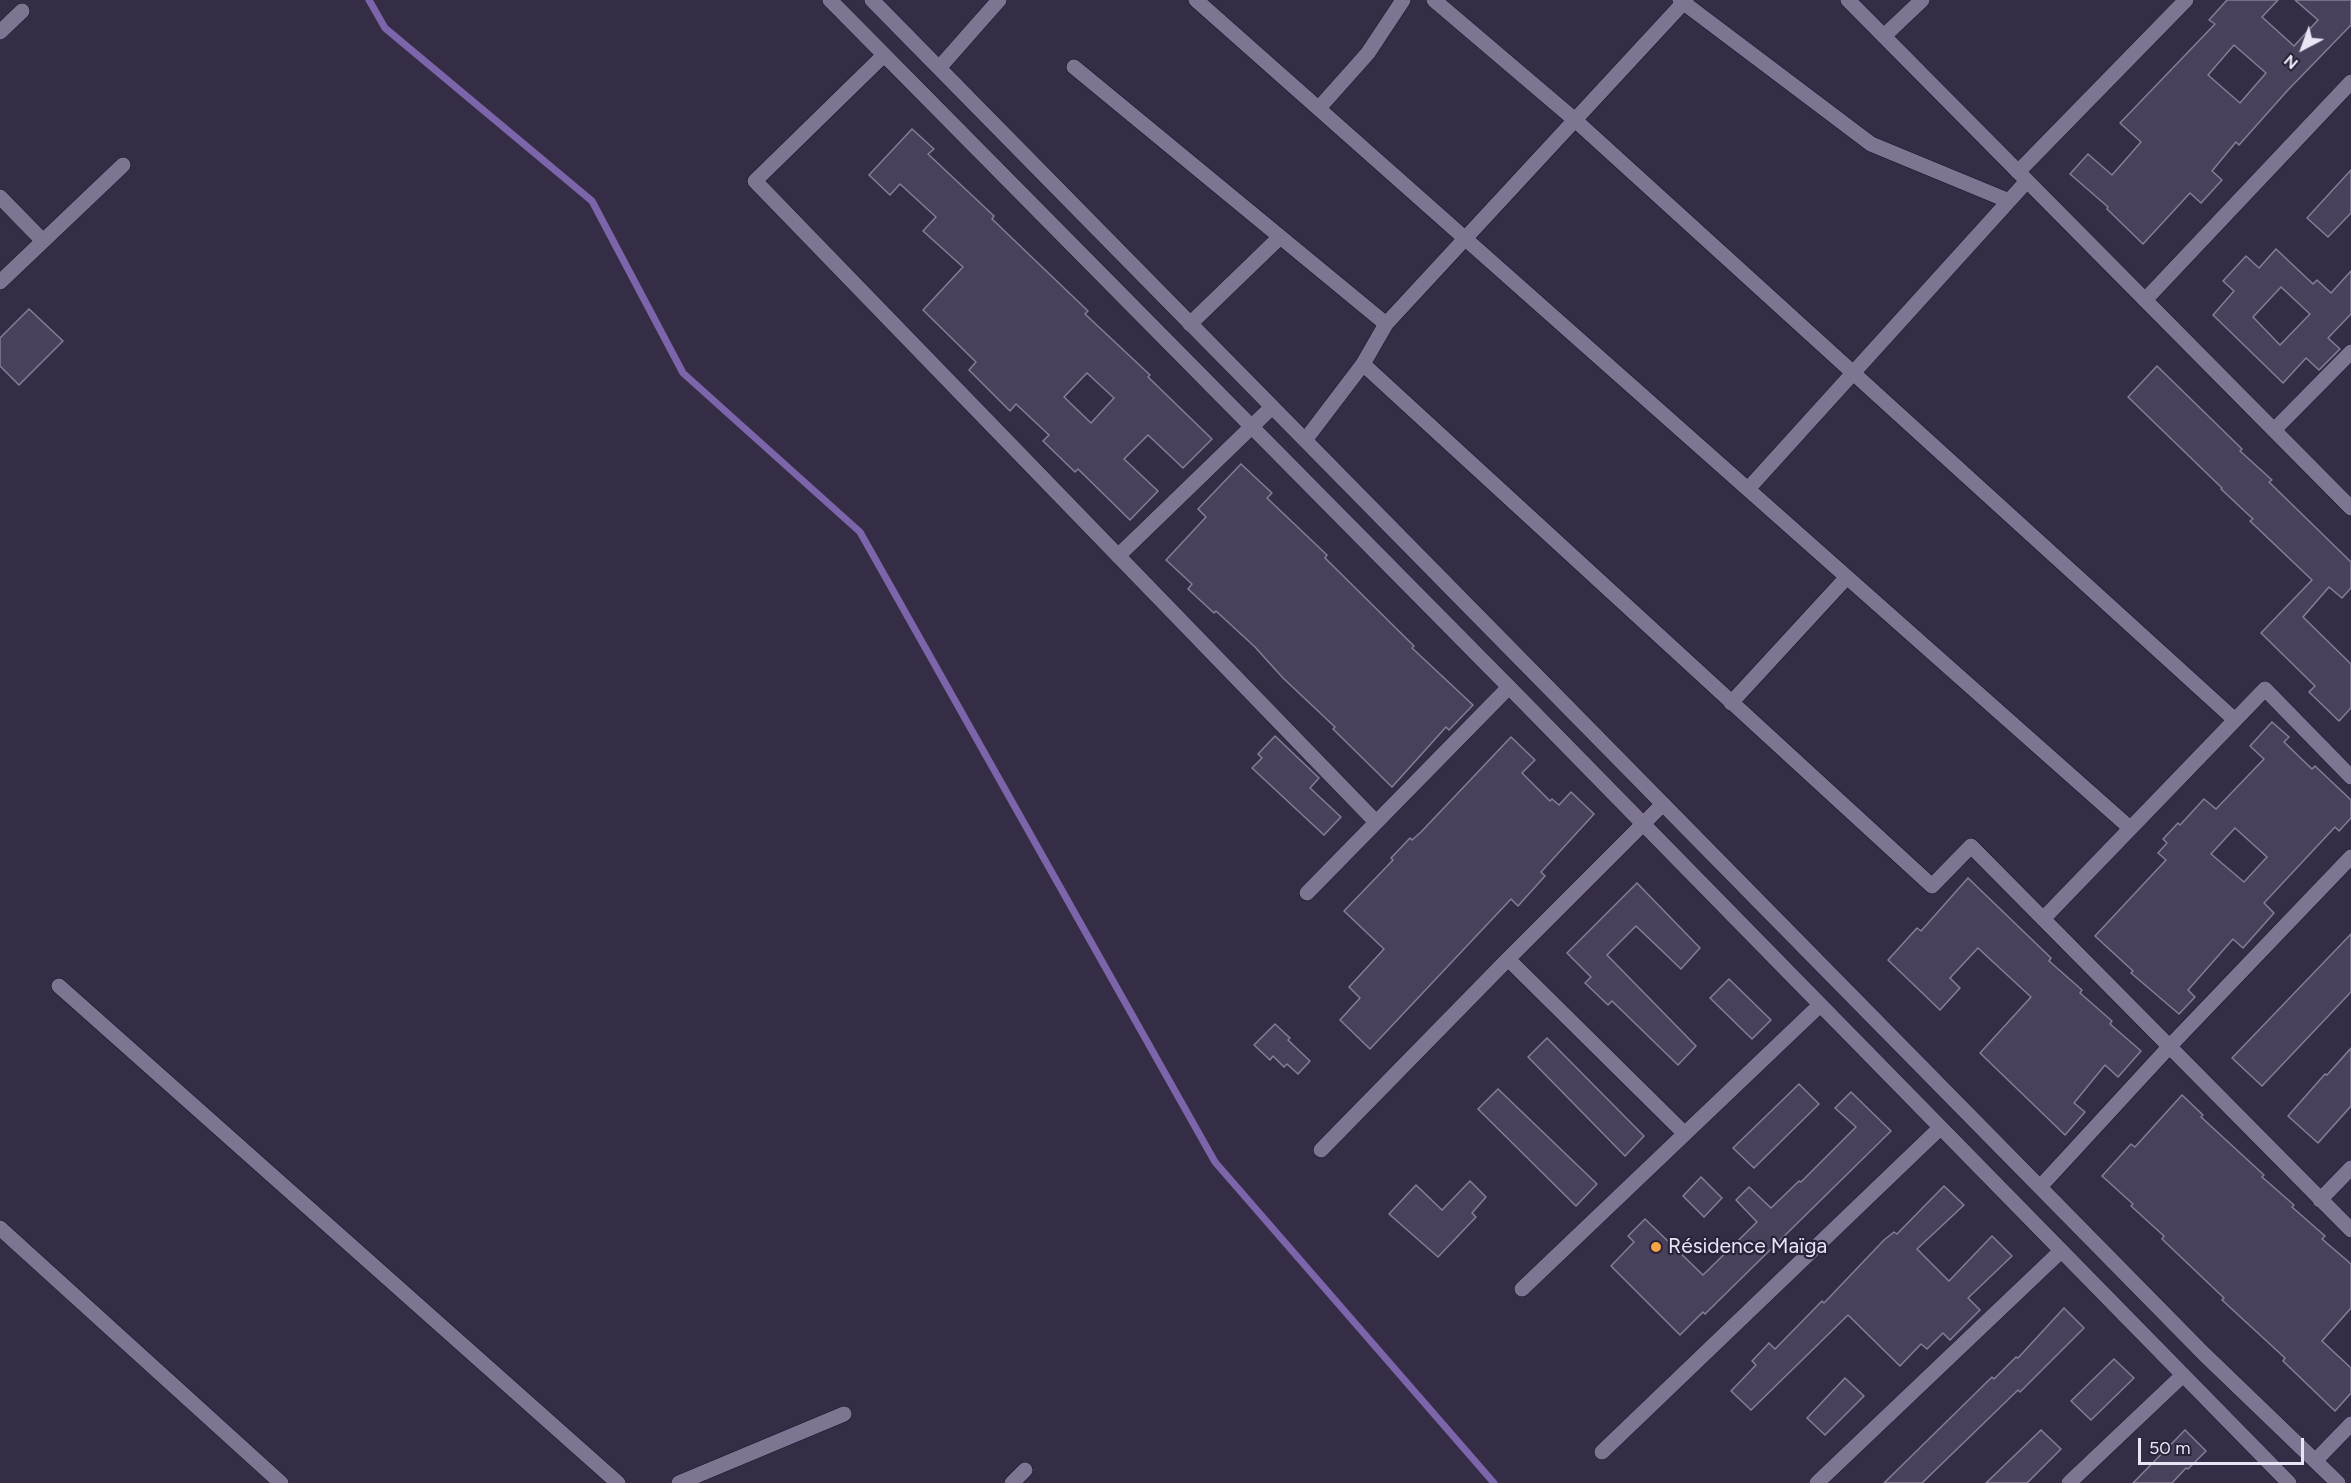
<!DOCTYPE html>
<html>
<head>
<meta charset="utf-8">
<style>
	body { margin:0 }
	#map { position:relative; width:2351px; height:1483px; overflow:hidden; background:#352d45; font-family:Figtree,sans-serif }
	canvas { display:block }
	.north { position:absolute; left:2273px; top:18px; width:60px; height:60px; -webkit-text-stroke:4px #2b233a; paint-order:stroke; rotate:221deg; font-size:16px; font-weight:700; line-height:24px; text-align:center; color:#e9e5f5 }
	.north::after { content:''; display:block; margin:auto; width:21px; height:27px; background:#e9e5f5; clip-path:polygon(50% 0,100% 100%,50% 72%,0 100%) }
	.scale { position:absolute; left:2138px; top:1438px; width:166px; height:27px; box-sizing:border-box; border:3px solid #e9e5f5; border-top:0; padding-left:8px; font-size:18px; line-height:21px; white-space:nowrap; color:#e9e5f5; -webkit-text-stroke:4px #2b233a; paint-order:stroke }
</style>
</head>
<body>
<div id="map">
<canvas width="2351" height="1483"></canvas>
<div class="north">N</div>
<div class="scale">50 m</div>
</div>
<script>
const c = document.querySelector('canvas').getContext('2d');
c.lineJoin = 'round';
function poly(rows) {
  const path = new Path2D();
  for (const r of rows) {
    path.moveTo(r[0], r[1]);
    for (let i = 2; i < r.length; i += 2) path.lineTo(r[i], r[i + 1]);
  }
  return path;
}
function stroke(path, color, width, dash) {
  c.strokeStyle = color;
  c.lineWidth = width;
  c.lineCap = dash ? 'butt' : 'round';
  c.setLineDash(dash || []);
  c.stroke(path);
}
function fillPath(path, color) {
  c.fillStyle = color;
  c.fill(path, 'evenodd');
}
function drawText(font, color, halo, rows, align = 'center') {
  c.font = font + ' Figtree,sans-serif';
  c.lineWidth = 4.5;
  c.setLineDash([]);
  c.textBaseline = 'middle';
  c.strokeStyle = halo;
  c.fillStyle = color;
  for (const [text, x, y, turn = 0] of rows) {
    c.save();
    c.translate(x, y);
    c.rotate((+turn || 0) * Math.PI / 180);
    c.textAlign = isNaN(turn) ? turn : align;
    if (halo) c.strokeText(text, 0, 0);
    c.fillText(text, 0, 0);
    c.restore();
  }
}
const stream = poly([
	[369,0,385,28,592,201,683,373,860,532,1215,1162,1494,1483]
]);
const building = poly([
	[2227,0,2278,0,2262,17,2294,46,2318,20,2295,0,2351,0,2351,25,2287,91,2239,145,2236,142,2212,171,2222,180,2201,203,2190,193,2143,244,2107,209,2108,207,2070,174,2088,154,2112,175,2141,142,2120,123,2215,24,2209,20,2227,0],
	[2234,45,2266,73,2240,103,2208,75,2234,45],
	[912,129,934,149,928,154,994,216,992,219,1088,311,1085,314,1150,375,1148,377,1212,439,1183,468,1148,435,1124,459,1158,491,1130,520,1078,469,1075,472,1043,441,1049,435,1016,404,1010,411,969,370,976,362,923,310,963,267,923,231,936,217,900,184,890,195,869,175,912,129],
	[1087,373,1114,398,1091,423,1064,397,1087,373],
	[2351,170,2351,213,2328,237,2307,218,2351,170],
	[2276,249,2313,284,2317,280,2331,293,2351,271,2351,314,2328,338,2340,349,2319,370,2306,358,2283,383,2213,315,2234,291,2223,281,2246,256,2259,268,2276,249],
	[2281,287,2310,314,2280,345,2253,317,2281,287],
	[29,309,63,341,19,385,0,366,0,338,29,309],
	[2157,366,2242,449,2240,451,2272,480,2269,482,2351,562,2351,588,2342,598,2329,587,2303,617,2351,664,2351,708,2339,721,2309,692,2315,686,2261,633,2312,580,2250,521,2253,519,2221,489,2222,488,2128,397,2157,366],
	[1241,464,1272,493,1267,498,1327,555,1325,558,1414,646,1412,648,1473,705,1449,730,1446,727,1392,787,1333,729,1335,727,1283,678,1255,647,1216,611,1214,613,1188,589,1192,584,1166,560,1206,517,1198,509,1241,464],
	[2272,722,2289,737,2284,742,2312,769,2315,766,2351,800,2351,818,2339,831,2335,827,2264,903,2274,913,2243,948,2233,939,2188,990,2195,997,2179,1014,2131,973,2133,971,2095,936,2166,860,2158,853,2167,843,2163,839,2178,823,2180,825,2204,799,2216,809,2264,759,2250,746,2272,722],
	[2235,828,2267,857,2244,882,2211,854,2235,828],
	[1275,736,1319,778,1310,788,1341,817,1324,835,1252,768,1262,758,1258,754,1275,736],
	[1511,737,1535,760,1522,773,1550,801,1552,799,1559,805,1571,792,1594,814,1541,872,1545,876,1518,906,1511,899,1370,1049,1340,1020,1360,998,1349,987,1384,949,1344,911,1393,860,1391,858,1410,838,1412,840,1421,832,1511,737],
	[1968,878,2051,958,2049,961,2082,990,2080,993,2112,1021,2110,1024,2141,1051,2118,1077,2105,1065,2074,1103,2085,1112,2065,1135,1980,1053,2031,997,1978,948,1950,978,1960,988,1940,1010,1888,960,1917,928,1921,931,1968,878],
	[1637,883,1700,948,1681,969,1636,926,1607,955,1696,1046,1678,1065,1612,1001,1608,1005,1585,983,1591,977,1567,953,1637,883],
	[2351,934,2351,992,2262,1086,2232,1058,2351,934],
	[1729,979,1771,1020,1752,1039,1710,998,1729,979],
	[1275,1024,1290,1038,1288,1040,1310,1061,1298,1074,1287,1064,1284,1067,1273,1056,1270,1060,1254,1045,1275,1024],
	[1547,1038,1644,1136,1625,1156,1528,1057,1547,1038],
	[2351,1048,2351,1106,2318,1143,2288,1116,2325,1074,2327,1075,2351,1048],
	[1799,1084,1819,1104,1754,1168,1733,1148,1799,1084],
	[1498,1089,1597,1184,1576,1206,1478,1109,1498,1089],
	[1851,1092,1891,1131,1705,1314,1703,1312,1680,1335,1611,1266,1634,1242,1628,1236,1645,1219,1703,1275,1757,1222,1736,1200,1749,1187,1771,1208,1799,1181,1801,1182,1856,1127,1835,1108,1851,1092],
	[2182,1095,2203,1115,2201,1117,2264,1175,2262,1177,2294,1205,2292,1207,2325,1236,2322,1239,2351,1264,2351,1308,2322,1341,2351,1368,2351,1393,2335,1411,2283,1361,2285,1358,2222,1300,2224,1298,2162,1239,2164,1236,2131,1206,2133,1204,2102,1176,2131,1144,2135,1147,2182,1095],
	[1701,1177,1722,1198,1704,1217,1683,1196,1701,1177],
	[1470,1181,1486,1197,1472,1213,1476,1217,1438,1257,1389,1214,1416,1185,1442,1210,1470,1181],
	[1944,1186,1964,1205,1917,1249,1949,1281,1992,1236,2012,1256,1968,1298,1980,1310,1950,1340,1943,1333,1927,1349,1921,1344,1900,1366,1848,1315,1751,1410,1731,1391,1756,1365,1752,1361,1769,1343,1775,1349,1822,1301,1824,1303,1884,1240,1894,1232,1897,1234,1944,1186],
	[2064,1308,2084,1328,2020,1392,2018,1390,1922,1483,1884,1483,1992,1377,1994,1379,2016,1357,2018,1358,2064,1308],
	[2114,1359,2134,1378,2091,1420,2071,1401,2114,1359],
	[1845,1378,1864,1396,1825,1435,1807,1418,1845,1378],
	[2041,1430,2061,1449,2027,1483,1986,1483,2041,1430],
	[2185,1430,2206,1451,2188,1469,2186,1468,2172,1483,2133,1483,2185,1430]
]);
const minor = poly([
	[1196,0,2130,828],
	[1434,0,1575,120,2235,720],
	[1680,0,1871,144,2009,201],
	[0,32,22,11],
	[1884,36,1922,0],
	[884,55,755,181,1376,822],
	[1074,67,1386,324],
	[939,68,999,0],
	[1319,108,1368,53,1403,0],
	[2018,172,2186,0],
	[0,197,43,241],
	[0,282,123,165],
	[2145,300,2351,82],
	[1190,324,1280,237],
	[1363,364,1932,886,1971,846,2351,1230],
	[2274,430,2351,352],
	[1748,489,2027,181],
	[1118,556,1272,407],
	[1731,703,1847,577],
	[1307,893,1509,687],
	[2043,919,2265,689,2351,777],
	[1508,959,1684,1133],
	[59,986,618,1483],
	[1321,1150,1508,959,1663,804],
	[2040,1187,2169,1047,2351,857],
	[2320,1200,2351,1168],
	[0,1228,281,1483],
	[1522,1289,1820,1005],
	[1602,1452,1940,1128],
	[2316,1460,2351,1424],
	[679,1483,844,1414],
	[1012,1483,1025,1470],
	[1817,1483,2061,1251],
	[2069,1483,2183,1375]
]);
const tertiary = poly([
	[830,0,1509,687,2289,1483],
	[872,0,2204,1354,2338,1483],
	[1848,0,2351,508],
	[1306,439,1363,364,1386,324,1686,0]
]);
const markers = [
	[1656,1247,6,"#f2a542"]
];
const poiNames = [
	["Résidence Maïga",1668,1247]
];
stroke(stream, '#7d65ab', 7);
fillPath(building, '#49415b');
stroke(building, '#857d99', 1.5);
stroke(minor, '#1c142b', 16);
stroke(tertiary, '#1c142b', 16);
stroke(minor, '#7d7591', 15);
stroke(tertiary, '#7d7591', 15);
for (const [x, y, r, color] of markers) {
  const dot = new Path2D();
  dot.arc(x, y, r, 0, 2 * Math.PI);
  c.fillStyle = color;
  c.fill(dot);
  stroke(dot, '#2b233a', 2);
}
drawText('21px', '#e9e5f5', '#2b233a', poiNames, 'left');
</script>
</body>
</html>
